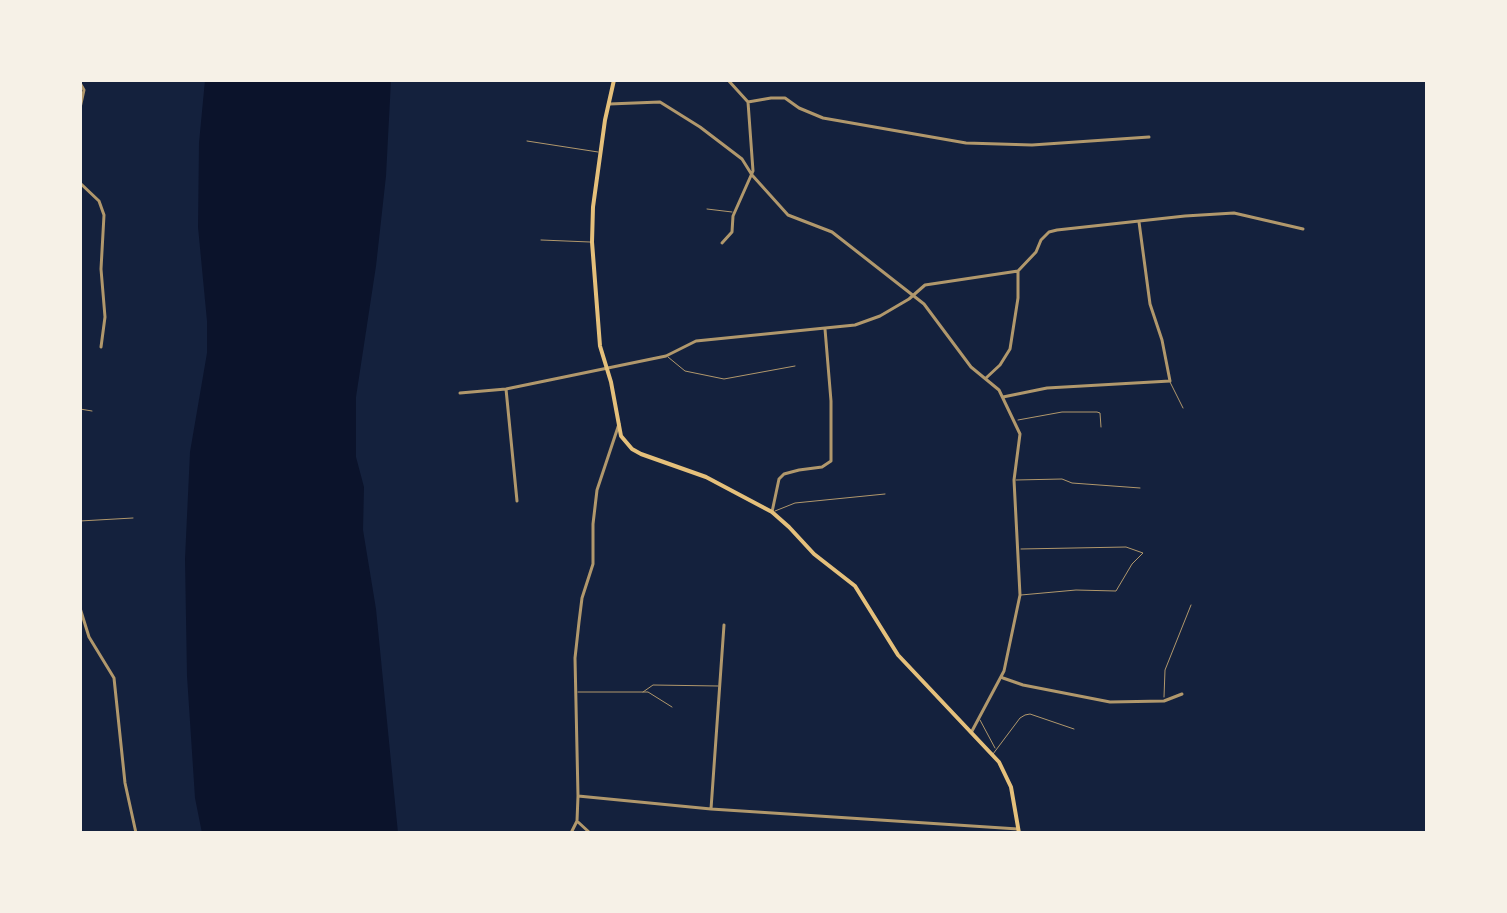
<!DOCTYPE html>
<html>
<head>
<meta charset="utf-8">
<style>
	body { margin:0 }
	#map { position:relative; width:1507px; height:913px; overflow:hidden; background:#14213d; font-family:"PT Sans Narrow",sans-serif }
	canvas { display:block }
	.frame { position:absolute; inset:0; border:82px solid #f6f1e7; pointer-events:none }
</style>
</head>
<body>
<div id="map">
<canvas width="1507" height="913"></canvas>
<div class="frame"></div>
</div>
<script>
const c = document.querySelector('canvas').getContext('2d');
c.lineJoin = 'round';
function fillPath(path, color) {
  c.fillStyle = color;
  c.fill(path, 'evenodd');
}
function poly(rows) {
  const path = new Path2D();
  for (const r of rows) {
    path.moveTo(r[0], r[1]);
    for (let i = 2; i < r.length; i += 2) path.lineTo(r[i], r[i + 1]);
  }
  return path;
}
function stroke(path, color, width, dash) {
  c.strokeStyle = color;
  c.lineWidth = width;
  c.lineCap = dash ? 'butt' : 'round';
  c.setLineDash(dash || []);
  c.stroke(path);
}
const water = poly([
	[205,80,391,80,386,176,376,266,356,397,356,457,364,487,363,530,376,609,398,833,202,833,195,798,187,676,185,559,190,452,207,353,207,321,198,227,199,143]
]);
const service = poly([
	[527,141,598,152],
	[707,209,732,212],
	[541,240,590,242],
	[668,357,685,371,724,379,795,366],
	[1170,382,1183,408],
	[80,409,92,411],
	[1018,420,1062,412,1097,412,1100,413,1101,427],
	[1016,480,1062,479,1072,483,1140,488],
	[775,511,795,503,885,494],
	[80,521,133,518],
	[1021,549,1126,547,1143,553,1132,564,1116,591,1076,590,1021,595],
	[578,692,648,692,672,707],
	[643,692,653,685,718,686],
	[1164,697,1165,670,1191,605],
	[980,720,995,748],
	[993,754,1020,718,1025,715,1030,714,1074,729]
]);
const minor = poly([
	[80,83,84,90,80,108],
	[748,102,771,98,785,98,799,108,823,118,966,143,1032,145,1149,137],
	[609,104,660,102,700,127,742,159,752,175,788,215,832,232,924,304,971,367,999,390,1020,434,1014,480,1020,595,1004,671,972,731],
	[80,183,99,201,104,215,101,269,105,317,101,347],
	[722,243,732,232,733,216,753,171,748,102,728,80],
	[986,378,1000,365,1010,349,1018,298,1018,271],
	[506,389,517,501],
	[460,393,506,389,666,356,696,341,706,340,855,325,880,316,909,299,925,285,1018,271,1036,252,1041,240,1049,232,1057,230,1185,216,1234,213,1303,229],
	[1003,397,1047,388,1170,381,1162,340,1150,304,1139,222],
	[772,512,779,479,784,474,799,470,822,467,831,461,831,401,825,329],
	[80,608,89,637,114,678,125,783,136,833],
	[1003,678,1023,685,1110,702,1164,701,1182,694],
	[578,796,711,809,1018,829],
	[711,809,724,625],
	[578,822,590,833],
	[571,833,577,821,578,796,575,658,579,622,582,598,593,564,593,524,597,490,619,424]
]);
const primary = poly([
	[614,80,605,120,593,207,592,242,600,346,611,382,621,436,632,449,641,454,706,477,772,512,789,527,814,554,855,586,898,655,999,762,1011,787,1019,833]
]);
fillPath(water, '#0b132b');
stroke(service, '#b1986c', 1);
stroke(minor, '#b1986c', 3);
stroke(primary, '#e5c07b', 4);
</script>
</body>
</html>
